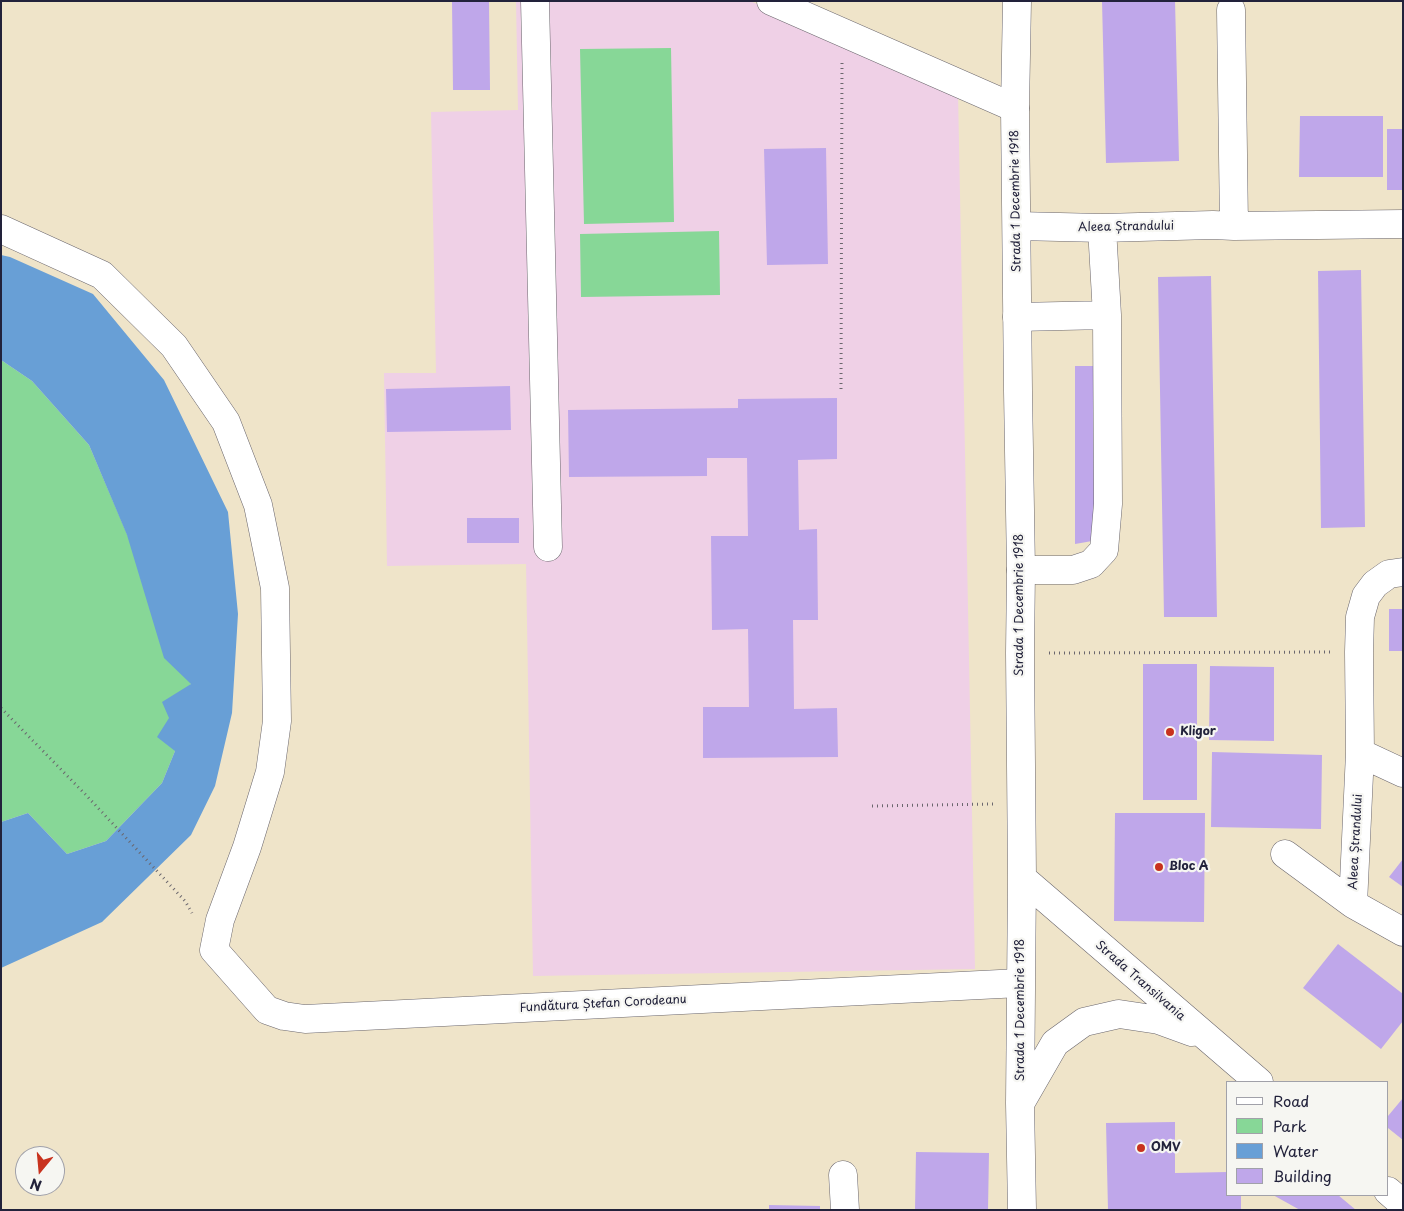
<!DOCTYPE html>
<html>
<head>
<meta charset="utf-8">
<style>
	body { margin:0 }
	#map { position:relative; width:1404px; height:1211px; overflow:hidden; background:#efe4c9; font-family:"Playpen Sans",sans-serif }
	canvas { display:block }
	.frame { position:absolute; inset:0; border:2px solid #22223b; pointer-events:none }
	.legend { position:absolute; left:1226px; top:1081px; width:162px; height:115px; box-sizing:border-box; background:#f6f6f2; border:1px solid #a1a1a9; margin:0; padding:6px 9px; list-style:none; font-size:15px; color:#22223b }
	.legend li { display:flex; align-items:center; gap:10px; height:25px }
	.legend b { width:25px; border:1px solid #a1a1a9 }
	.north { position:absolute; left:15px; top:1146px; width:50px; height:50px; box-sizing:border-box; background:#f6f6f2; border:1px solid #a1a1a9; border-radius:50%; rotate:197deg; font-size:14px; font-weight:700; line-height:20px; text-align:center; color:#22223b }
	.north::after { content:''; display:block; margin:auto; width:18px; height:22px; background:#c8321e; clip-path:polygon(50% 0,100% 100%,50% 72%,0 100%) }
</style>
</head>
<body>
<div id="map">
<canvas width="1404" height="1211"></canvas>
<div class="frame"></div>
<ul class="legend">
<li><b style="height:6px;background:#fff"></b>Road</li>
<li><b style="height:14px;background:#87d797"></b>Park</li>
<li><b style="height:14px;background:#689fd6"></b>Water</li>
<li><b style="height:14px;background:#bfa7ea"></b>Building</li>
</ul>
<div class="north">N</div>
</div>
<script>
const c = document.querySelector('canvas').getContext('2d');
c.lineJoin = 'round';
function fillPath(path, color) {
  c.fillStyle = color;
  c.fill(path, 'evenodd');
}
function poly(rows) {
  const path = new Path2D();
  for (const r of rows) {
    path.moveTo(r[0], r[1]);
    for (let i = 2; i < r.length; i += 2) path.lineTo(r[i], r[i + 1]);
  }
  return path;
}
function stroke(path, color, width, dash) {
  c.strokeStyle = color;
  c.lineWidth = width;
  c.lineCap = dash ? 'butt' : 'round';
  c.setLineDash(dash || []);
  c.stroke(path);
}
function drawText(font, color, halo, rows, align = 'center') {
  c.font = font + ' "Playpen Sans",sans-serif';
  c.lineWidth = 4.5;
  c.setLineDash([]);
  c.textBaseline = 'middle';
  c.strokeStyle = halo;
  c.fillStyle = color;
  for (const [text, x, y, turn = 0] of rows) {
    c.save();
    c.translate(x, y);
    c.rotate((+turn || 0) * Math.PI / 180);
    c.textAlign = isNaN(turn) ? turn : align;
    if (halo) c.strokeText(text, 0, 0);
    c.fillText(text, 0, 0);
    c.restore();
  }
}
const built = poly([
	[516,1,750,1,958,92,975,969,533,976,526,564,387,566,384,373,436,373,431,112,518,110]
]);
const green = poly([
	[671,48,674,222,584,224,580,49],
	[719,231,720,295,581,297,580,234],
	[1,360,32,381,89,445,191,684,169,718,175,751,162,783,106,841,67,854,28,813,1,822]
]);
const water = poly([
	[1,255,10,257,93,294,164,380,228,512,238,614,232,713,215,786,191,835,102,922,1,968,1,822,28,813,67,854,106,841,162,783,175,751,157,737,169,718,162,702,191,684,164,658,127,535,89,445,32,381,1,360]
]);
const building = poly([
	[452,1,489,1,490,90,453,90],
	[1102,1,1175,1,1179,161,1106,163],
	[1300,116,1383,116,1383,177,1299,177],
	[1387,129,1403,129,1403,190,1387,190],
	[826,148,828,264,767,265,764,149],
	[1361,270,1365,527,1321,528,1318,271],
	[1211,276,1217,617,1164,617,1158,277],
	[1075,366,1101,366,1098,540,1075,544],
	[510,386,511,430,387,432,386,389],
	[837,398,837,459,798,460,799,530,817,529,818,620,793,620,794,709,837,708,838,757,703,758,703,707,749,707,748,629,712,630,711,536,748,536,747,458,707,458,707,476,569,477,568,410,738,408,738,399],
	[467,518,519,518,519,543,467,543],
	[1389,609,1403,609,1403,651,1389,651],
	[1143,664,1197,664,1197,800,1143,800],
	[1210,666,1274,667,1274,741,1209,740],
	[1212,752,1322,755,1321,829,1211,827],
	[1115,813,1205,813,1204,922,1114,921],
	[1403,859,1403,887,1389,877],
	[1338,944,1403,994,1403,1021,1381,1049,1303,988],
	[1403,1098,1403,1140,1388,1128,1388,1116],
	[1175,1122,1175,1173,1228,1172,1228,1195,1241,1195,1241,1210,1108,1210,1106,1123],
	[916,1152,989,1153,988,1210,915,1210],
	[1273,1195,1338,1195,1356,1210,1300,1210],
	[769,1205,820,1206,820,1210,769,1210]
]);
const path = poly([
	[841,389,842,62],
	[1049,653,1330,652],
	[1,708,85,794,185,901,192,913],
	[872,806,993,804]
]);
const minor = poly([
	[535,1,548,547],
	[771,1,1015,108],
	[1231,10,1234,226],
	[1017,226,1102,228,1213,225,1234,226,1403,224],
	[1,229,102,275,174,346,226,422,258,505,275,588,277,721,270,772,247,847,220,920,214,950,267,1010,284,1016,305,1019,1020,983],
	[1017,317,1107,315],
	[1021,570,1073,570,1091,564,1104,550,1108,504,1107,315,1102,228],
	[1403,572,1389,574,1375,584,1366,596,1360,617,1359,652,1360,753,1353,904,1403,932],
	[1360,753,1403,773],
	[1285,854,1353,904],
	[843,1175,845,1210]
]);
const major = poly([
	[1017,1,1015,108,1018,391,1021,570,1020,653,1022,878,1020,1103,1022,1210],
	[1022,878,1259,1082],
	[1021,1102,1055,1043,1084,1022,1119,1014,1159,1020,1192,1032],
	[1388,1191,1403,1204]
]);
const markers = [
	[1170,732,5,"#c8321e"],
	[1159,867,5,"#c8321e"],
	[1141,1148,5,"#c8321e"]
];
const streetNames = [
	["Strada 1 Decembrie 1918",1016,201,-91],
	["Aleea Ștrandului",1126,227,-1],
	["Strada 1 Decembrie 1918",1020,605,-90],
	["Aleea Ștrandului",1356,842,-87],
	["Strada Transilvania",1140,981,41],
	["Fundătura Ștefan Corodeanu",603,1004,-3],
	["Strada 1 Decembrie 1918",1021,1010,-90]
];
const poiNames = [
	["Kligor",1180,732],
	["Bloc A",1169,867],
	["OMV",1151,1148]
];
fillPath(built, '#efd0e6');
fillPath(green, '#87d797');
fillPath(water, '#689fd6');
fillPath(building, '#bfa7ea');
stroke(minor, '#6a666d', 29);
stroke(major, '#6a666d', 29);
stroke(path, '#6a666d', 3, [1, 4]);
stroke(minor, '#fff', 28);
stroke(major, '#fff', 28);
for (const [x, y, r, color] of markers) {
  const dot = new Path2D();
  dot.arc(x, y, r, 0, 2 * Math.PI);
  c.fillStyle = color;
  c.fill(dot);
  stroke(dot, '#f6f6f2', 2);
}
drawText('12px', '#22223b', '#f6f6f2', streetNames);
drawText('bold 12px', '#22223b', '#f6f6f2', poiNames, 'left');
</script>
</body>
</html>
